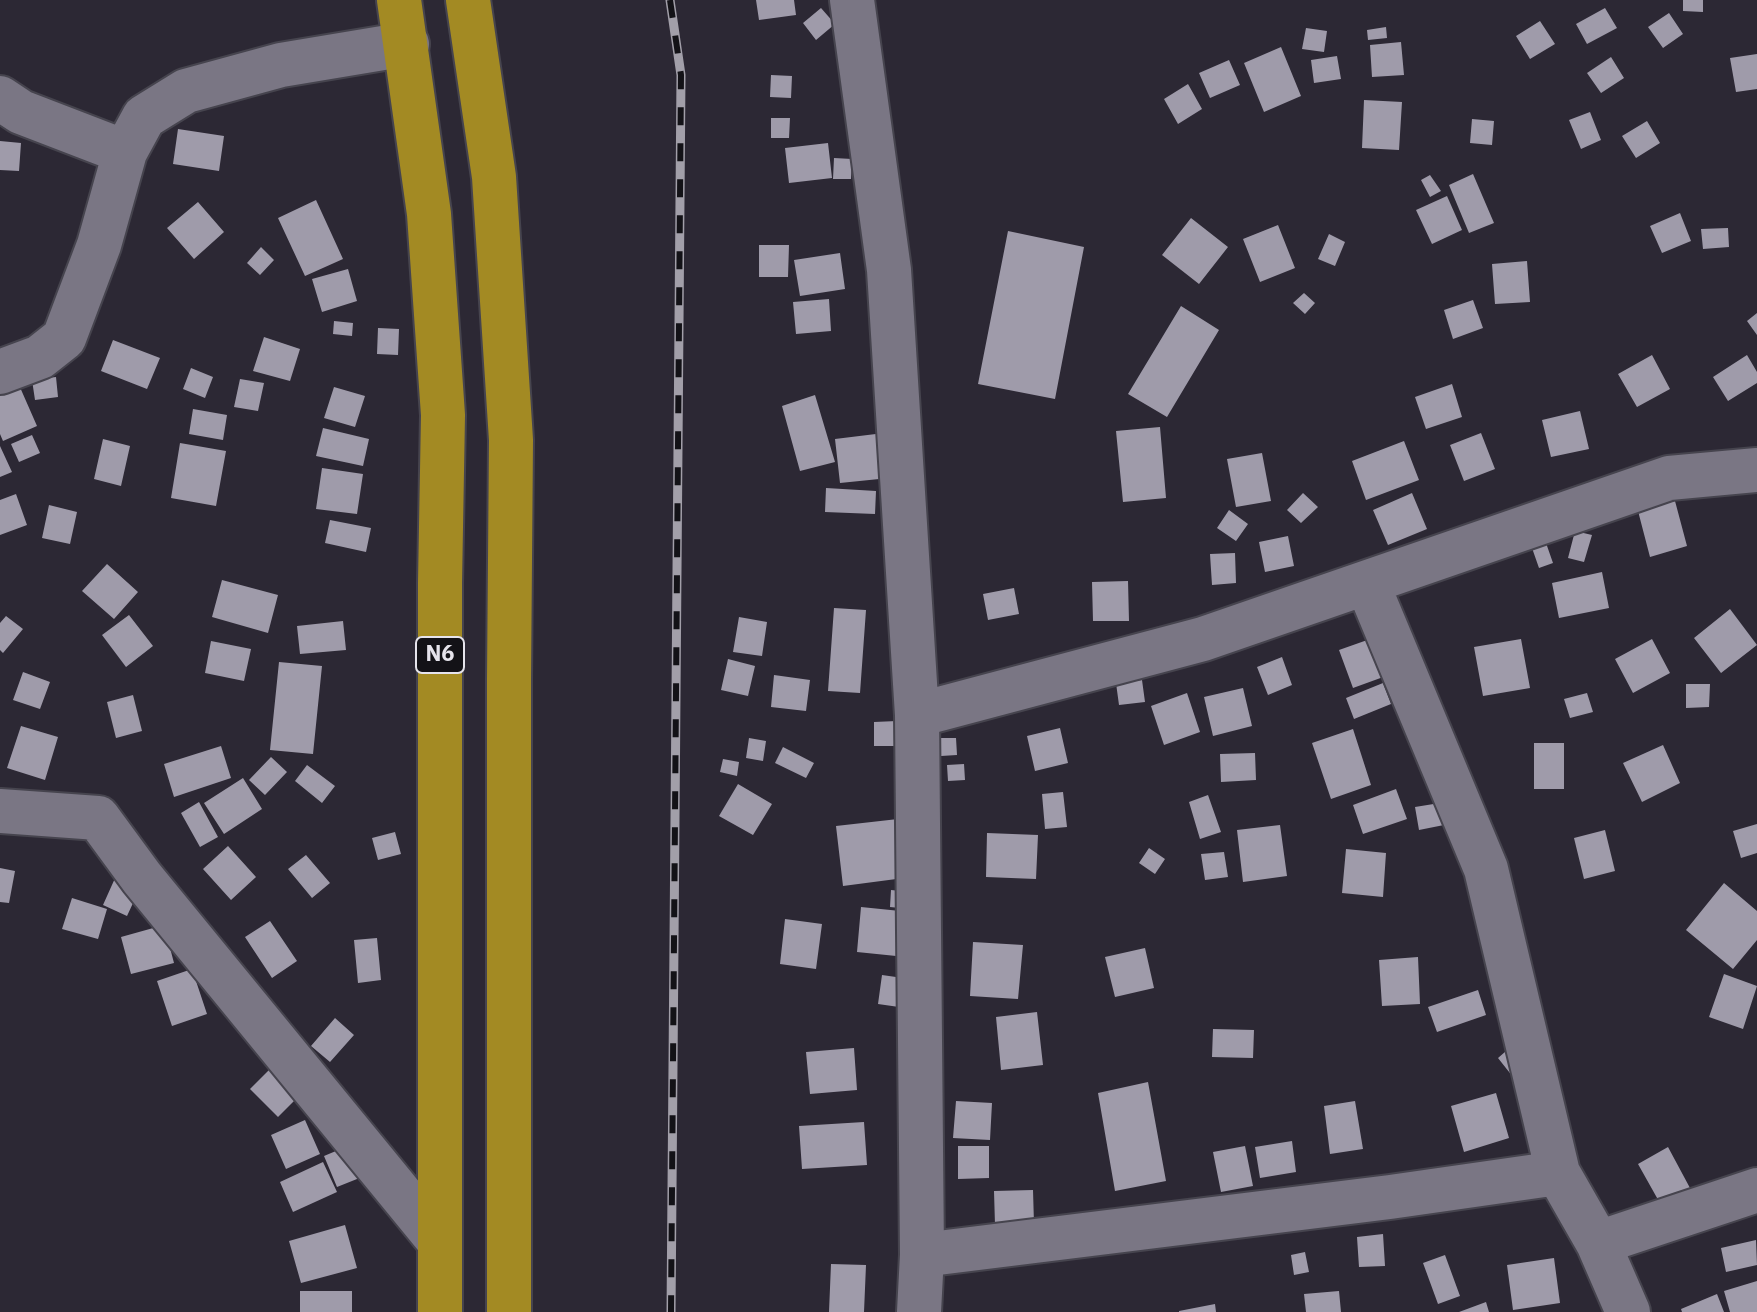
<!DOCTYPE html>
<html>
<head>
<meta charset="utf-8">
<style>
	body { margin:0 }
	canvas { display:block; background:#2c2834 }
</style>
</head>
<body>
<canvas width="1757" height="1312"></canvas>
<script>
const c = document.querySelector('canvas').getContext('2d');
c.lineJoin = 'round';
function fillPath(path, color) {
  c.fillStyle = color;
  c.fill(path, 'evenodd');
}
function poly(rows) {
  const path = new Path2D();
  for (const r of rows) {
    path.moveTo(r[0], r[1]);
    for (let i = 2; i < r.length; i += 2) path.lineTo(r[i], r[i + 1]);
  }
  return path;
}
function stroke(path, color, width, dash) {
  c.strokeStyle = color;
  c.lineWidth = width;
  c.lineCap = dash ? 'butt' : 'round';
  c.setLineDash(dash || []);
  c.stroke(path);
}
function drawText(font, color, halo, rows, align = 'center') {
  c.font = font + ' "IBM Plex Sans",sans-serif';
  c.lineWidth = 8;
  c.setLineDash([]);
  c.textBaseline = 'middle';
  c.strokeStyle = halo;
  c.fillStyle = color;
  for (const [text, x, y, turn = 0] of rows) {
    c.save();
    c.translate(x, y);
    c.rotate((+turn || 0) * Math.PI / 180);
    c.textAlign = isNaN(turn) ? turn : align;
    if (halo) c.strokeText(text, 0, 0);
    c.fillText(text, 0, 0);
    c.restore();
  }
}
const building = poly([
	[756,0,794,0,796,15,759,20],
	[1683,0,1703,0,1703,12,1683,11],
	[821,8,835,24,816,40,803,23],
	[1605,8,1617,28,1587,44,1576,24],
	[1669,13,1683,34,1663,48,1648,27],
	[1540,21,1555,44,1530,59,1516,36],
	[1386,27,1387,38,1368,40,1367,30],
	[1306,28,1327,31,1324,52,1302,49],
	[1401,42,1404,75,1372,77,1370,45],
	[1281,47,1301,96,1264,112,1244,63],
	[1757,54,1757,89,1736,92,1730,58],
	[1337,56,1341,79,1314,83,1311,60],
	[1611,57,1624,78,1601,93,1587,73],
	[1229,60,1240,85,1210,98,1199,73],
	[771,75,792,76,791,98,770,97],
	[1188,84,1202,109,1178,124,1164,99],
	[1364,100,1402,102,1399,150,1362,148],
	[1590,112,1601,140,1581,149,1569,120],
	[771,118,790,118,789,138,771,138],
	[1472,119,1494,121,1492,145,1470,143],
	[1647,121,1660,143,1636,158,1622,136],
	[178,129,224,136,219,171,173,164],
	[0,141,21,143,19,171,0,170],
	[828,143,832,178,789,183,785,148],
	[834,158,852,159,851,179,833,179],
	[1473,174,1494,223,1469,233,1449,185],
	[1430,175,1441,191,1430,197,1421,180],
	[1447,196,1462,230,1432,244,1416,210],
	[316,200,343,259,305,276,278,218],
	[198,202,224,232,194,259,167,228],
	[1680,213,1691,241,1662,253,1650,226],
	[1191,218,1228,247,1199,284,1162,255],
	[1278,225,1295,268,1260,282,1243,239],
	[1728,228,1729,247,1703,249,1701,229],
	[1008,231,1084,247,1055,399,978,384],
	[1329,234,1345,242,1335,266,1318,259],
	[759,245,789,245,788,277,759,277],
	[261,247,274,260,260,275,247,263],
	[840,253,845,289,800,296,794,260],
	[1527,261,1530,302,1495,304,1492,264],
	[348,269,357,301,322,312,312,279],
	[1304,293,1315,303,1305,314,1293,303],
	[829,299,831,331,796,334,793,302],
	[1473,300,1483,328,1453,339,1444,310],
	[1181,306,1219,330,1167,417,1128,394],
	[1757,313,1757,335,1747,321],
	[334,321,353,323,352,336,333,334],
	[378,328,399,329,398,355,377,354],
	[264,337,300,349,290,381,253,371],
	[113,340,160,358,147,389,101,371],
	[1652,355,1670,389,1637,407,1618,374],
	[1747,355,1757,372,1757,383,1728,401,1713,377],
	[191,368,213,377,205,398,183,389],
	[56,377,58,397,35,400,32,380],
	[240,379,264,383,258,411,234,407],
	[1452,384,1462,417,1426,429,1415,397],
	[19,385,37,426,3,441,0,434,0,394],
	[334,387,365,396,355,427,324,418],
	[815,395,835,462,800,471,782,406],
	[193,409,227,415,223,440,189,434],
	[1580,411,1589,449,1551,457,1542,420],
	[1160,427,1166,498,1123,502,1116,431],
	[323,428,369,439,363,466,316,456],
	[884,433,889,478,840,483,835,439],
	[1481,433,1495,469,1464,481,1450,445],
	[32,435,40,453,19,462,11,444],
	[103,439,130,446,121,486,94,479],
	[1404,441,1419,480,1366,500,1352,461],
	[180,443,226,451,216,506,171,498],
	[0,446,12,472,0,477],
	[1262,453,1271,501,1236,507,1227,459],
	[322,468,363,474,357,514,316,509],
	[826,488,876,491,875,514,825,512],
	[1303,493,1318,507,1301,523,1287,510],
	[1412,493,1427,529,1388,545,1373,510],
	[16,494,27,525,0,535,0,500],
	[1675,501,1687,546,1650,557,1638,511],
	[49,505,77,512,70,544,42,538],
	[1229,510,1248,524,1236,541,1217,528],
	[330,520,371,528,366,552,325,543],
	[1575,531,1592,535,1584,562,1568,558],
	[1288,536,1294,566,1265,572,1259,542],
	[1546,543,1553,563,1539,568,1532,548],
	[1235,553,1236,583,1212,585,1210,554],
	[107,564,138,592,114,619,82,591],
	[1602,572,1609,608,1559,618,1552,583],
	[222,580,278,595,268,633,212,617],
	[1128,581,1129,621,1093,621,1092,582],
	[1014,588,1019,614,988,620,983,594],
	[834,608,866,610,860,693,828,691],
	[1730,609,1757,645,1721,673,1694,638],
	[129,615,153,646,126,667,102,635],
	[6,616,23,629,3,653,0,650,0,623],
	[739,617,767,622,762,656,733,652],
	[343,621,346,650,300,654,297,626],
	[1373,638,1386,676,1353,688,1339,650],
	[1521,639,1530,688,1483,696,1474,647],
	[1652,639,1670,673,1633,693,1615,659],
	[211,641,251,649,244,681,205,673],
	[1282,657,1292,685,1268,695,1257,667],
	[728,659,755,666,748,696,721,690],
	[279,662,322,666,313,754,270,750],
	[23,672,50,682,40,709,13,700],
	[774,675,810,680,806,711,771,707],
	[1142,680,1145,702,1119,705,1116,683],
	[1383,683,1391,704,1354,719,1346,698],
	[1686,684,1710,684,1709,707,1686,708],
	[1243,688,1252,726,1213,736,1204,697],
	[1187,693,1200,732,1164,745,1151,706],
	[1587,693,1593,712,1570,718,1564,699],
	[133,695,142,731,116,738,107,702],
	[897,721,898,746,874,746,874,722],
	[21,726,58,737,45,780,7,768],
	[1060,728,1068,763,1035,771,1027,736],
	[1353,729,1371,785,1331,799,1312,743],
	[749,738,766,741,763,761,746,758],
	[940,738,956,738,957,755,941,756],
	[1534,743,1564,743,1564,789,1534,789],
	[1663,745,1680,783,1642,802,1623,763],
	[221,746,231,778,174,797,164,764],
	[783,747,814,763,806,778,775,763],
	[1255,753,1256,780,1221,782,1220,754],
	[271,757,287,772,265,795,249,780],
	[723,759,739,762,737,776,720,772],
	[964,764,965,780,948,781,947,765],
	[307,765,335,786,322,803,295,781],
	[243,778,262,809,224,834,204,803],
	[738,784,772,804,753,835,719,816],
	[1396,789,1407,819,1363,834,1353,805],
	[1063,792,1067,827,1045,829,1042,794],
	[1208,795,1221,832,1200,839,1189,802],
	[199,802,218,837,200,847,181,813],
	[1446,802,1449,824,1419,830,1415,807],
	[898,819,904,878,843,886,836,826],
	[1757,824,1757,853,1741,858,1733,831],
	[1280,825,1287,876,1243,882,1237,830],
	[1605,830,1615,871,1584,879,1574,838],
	[395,832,401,854,378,860,372,838],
	[987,833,1038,835,1036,879,986,877],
	[228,846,256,877,231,900,203,869],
	[1149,848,1165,859,1155,874,1139,863],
	[1346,849,1386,853,1383,897,1342,893],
	[1224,852,1228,877,1205,880,1201,854],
	[306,855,330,883,312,898,288,869],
	[0,868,15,871,9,903,0,902],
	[116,876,140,888,127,916,103,905],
	[1724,883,1757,911,1757,940,1733,969,1686,930],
	[891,890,911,892,910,909,890,907],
	[72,898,107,909,98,939,62,929],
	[861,907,910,912,906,957,857,952],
	[785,919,822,924,816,969,780,964],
	[270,921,297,961,272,978,245,937],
	[164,925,174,963,131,974,121,937],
	[377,938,381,980,358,983,354,940],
	[973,942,1023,945,1018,999,970,996],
	[1145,948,1154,988,1115,997,1105,957],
	[1418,957,1420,1004,1382,1006,1379,960],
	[192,969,207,1014,172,1026,157,981],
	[1724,974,1757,986,1743,1029,1709,1017],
	[882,975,910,979,906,1008,878,1004],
	[1478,990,1486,1015,1437,1032,1428,1007],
	[1037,1012,1043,1065,1001,1070,996,1017],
	[335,1018,354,1035,330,1062,311,1046],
	[1213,1029,1254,1030,1253,1058,1212,1057],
	[1513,1045,1513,1077,1498,1058],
	[854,1048,857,1090,810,1094,806,1052],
	[276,1063,304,1091,278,1117,250,1089],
	[1148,1082,1166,1181,1115,1191,1098,1093],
	[1496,1093,1509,1138,1464,1152,1451,1106],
	[956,1101,992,1103,990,1140,953,1138],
	[1355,1101,1363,1149,1330,1154,1324,1106],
	[305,1120,320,1154,286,1169,271,1135],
	[864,1122,867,1165,802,1169,799,1126],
	[1292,1141,1296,1172,1260,1178,1255,1147],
	[355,1143,367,1175,337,1187,324,1156],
	[958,1146,989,1146,989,1178,958,1179],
	[1245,1146,1253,1186,1221,1192,1213,1152],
	[1668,1147,1690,1188,1661,1205,1638,1164],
	[323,1162,337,1192,293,1212,280,1182],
	[1033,1190,1034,1224,995,1225,994,1191],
	[345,1225,357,1268,301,1283,289,1241],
	[1383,1234,1385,1266,1359,1267,1357,1237],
	[1756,1240,1757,1265,1726,1272,1721,1248],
	[1305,1252,1309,1272,1294,1275,1291,1255],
	[1445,1255,1460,1296,1438,1304,1423,1263],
	[1554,1258,1560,1303,1513,1310,1507,1265],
	[831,1264,866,1265,864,1312,829,1312],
	[1757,1281,1757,1312,1730,1312,1724,1291],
	[300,1291,352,1291,352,1312,300,1312],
	[1339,1291,1341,1312,1306,1312,1304,1294],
	[1717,1294,1724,1312,1682,1312,1681,1309],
	[1486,1302,1489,1312,1459,1312],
	[1215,1304,1216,1312,1179,1312,1179,1311]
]);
const minor = poly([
	[852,0,889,270,917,715,922,1255,919,1312],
	[0,98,21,112,125,152],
	[0,372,40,357,64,338,99,245,125,152,144,117,186,91,281,65,407,44],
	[1367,583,1486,869,1558,1173],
	[917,715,1203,639,1669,478,1757,470],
	[0,811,98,818,142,878,439,1241],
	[1598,1243,1757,1190],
	[922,1255,1390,1197,1558,1173,1598,1243,1628,1312]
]);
const highway = poly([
	[399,0,429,214,443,415,440,583,440,1312],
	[468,0,494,177,511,440,509,679,509,1312]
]);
const rail = poly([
	[670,0,681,75,671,1312]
]);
const shields = [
	[440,655,48]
];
const shieldNames = [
	["N6",440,655]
];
fillPath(building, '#9f9baa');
stroke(minor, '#46444e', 48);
stroke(highway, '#46444e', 48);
stroke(minor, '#7a7684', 44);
stroke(highway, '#a38a23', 44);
stroke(rail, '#a29fa9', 9);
stroke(rail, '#131217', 6, [18]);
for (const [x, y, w] of shields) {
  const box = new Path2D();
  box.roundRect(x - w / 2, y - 18, w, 36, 6);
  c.fillStyle = '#131217';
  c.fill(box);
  stroke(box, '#e6e4ec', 2);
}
drawText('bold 22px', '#e6e4ec', null, shieldNames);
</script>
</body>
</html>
